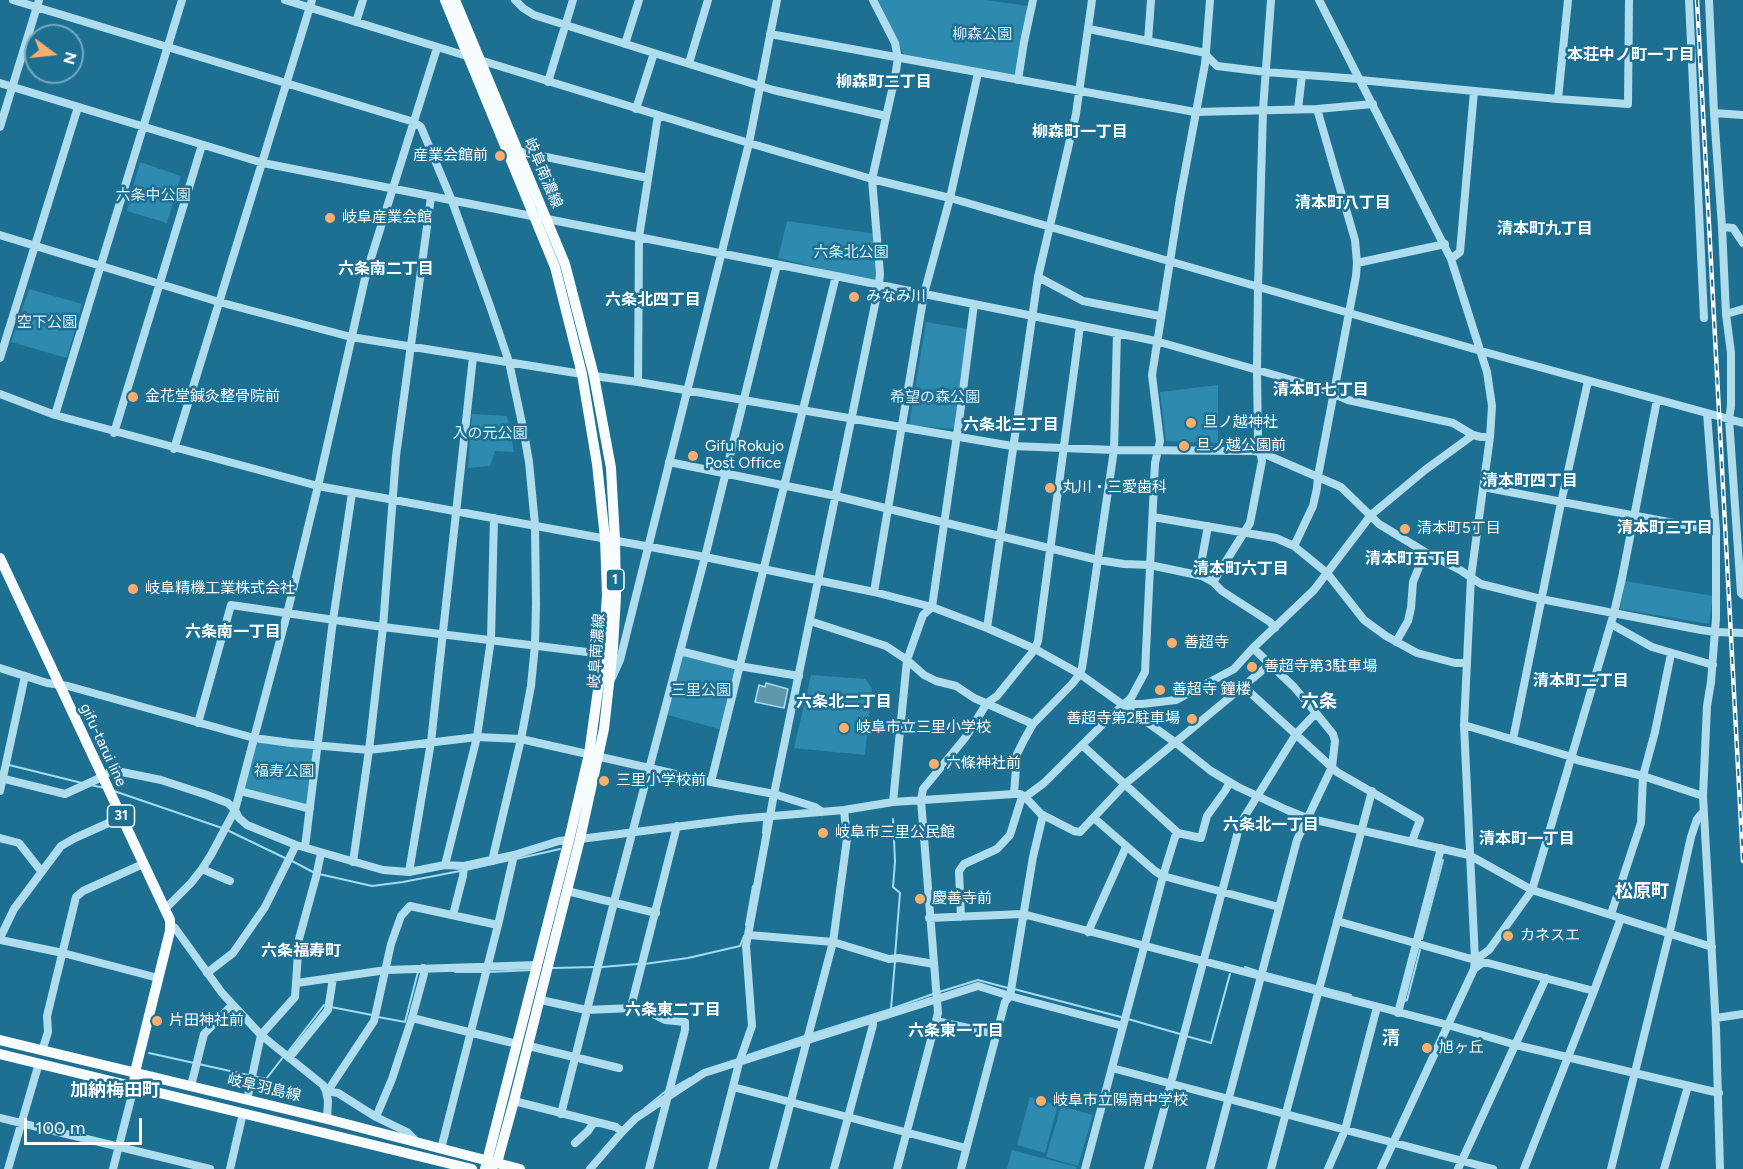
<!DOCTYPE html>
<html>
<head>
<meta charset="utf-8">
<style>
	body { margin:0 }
	#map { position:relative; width:1743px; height:1169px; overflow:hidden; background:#1e7093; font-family:Figtree,sans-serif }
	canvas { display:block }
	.north { position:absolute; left:24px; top:24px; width:60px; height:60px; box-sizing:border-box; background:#1e7093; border:2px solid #78a9be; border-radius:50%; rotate:105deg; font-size:16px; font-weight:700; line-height:24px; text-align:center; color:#fff }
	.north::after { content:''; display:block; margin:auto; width:21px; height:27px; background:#fdae6f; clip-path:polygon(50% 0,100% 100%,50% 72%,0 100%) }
	.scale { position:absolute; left:24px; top:1118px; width:118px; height:27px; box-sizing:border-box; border:3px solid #fff; border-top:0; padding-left:8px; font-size:18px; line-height:21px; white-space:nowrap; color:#fff; -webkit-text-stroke:4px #1e7093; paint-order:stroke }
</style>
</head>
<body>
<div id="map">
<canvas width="1743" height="1169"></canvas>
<div class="north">N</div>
<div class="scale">100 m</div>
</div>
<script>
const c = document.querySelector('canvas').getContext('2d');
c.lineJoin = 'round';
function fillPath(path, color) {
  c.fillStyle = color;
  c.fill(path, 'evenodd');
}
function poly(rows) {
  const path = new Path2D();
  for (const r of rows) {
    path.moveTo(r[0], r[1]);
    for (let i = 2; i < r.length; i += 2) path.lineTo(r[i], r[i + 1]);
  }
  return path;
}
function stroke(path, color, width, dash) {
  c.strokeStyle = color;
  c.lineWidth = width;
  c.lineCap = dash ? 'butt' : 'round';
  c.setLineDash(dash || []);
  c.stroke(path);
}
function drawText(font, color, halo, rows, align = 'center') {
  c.font = font + ' Figtree,"Noto Sans JP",sans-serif';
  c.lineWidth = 5;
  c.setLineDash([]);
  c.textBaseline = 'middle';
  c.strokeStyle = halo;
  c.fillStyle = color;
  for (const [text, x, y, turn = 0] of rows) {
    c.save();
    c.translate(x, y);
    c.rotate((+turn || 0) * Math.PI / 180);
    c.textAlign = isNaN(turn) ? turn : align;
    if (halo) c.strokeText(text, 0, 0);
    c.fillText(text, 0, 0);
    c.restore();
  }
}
const green = poly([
	[878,0,985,0,1028,6,1016,77,905,57],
	[140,162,181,176,167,223,127,211],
	[787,221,876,234,878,283,778,258],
	[29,289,82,304,67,358,11,342],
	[926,322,967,329,954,429,909,425],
	[1218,385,1218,443,1166,441,1160,392],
	[472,414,507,416,514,452,495,451,490,466,468,468],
	[1625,581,1713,596,1709,624,1620,609],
	[680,651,739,666,723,730,664,714],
	[811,675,865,679,872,688,865,755,794,748],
	[255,739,315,747,309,807,242,790],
	[1030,1097,1058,1105,1045,1153,1017,1145],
	[1061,1106,1093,1115,1078,1166,1046,1157],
	[1012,1150,1077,1167,1076,1169,1007,1169]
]);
const water = poly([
	[766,683,788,689,784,708,755,702,759,685,765,687,766,683]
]);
const stream = poly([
	[9,765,82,783],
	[90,785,105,788],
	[114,791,222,828],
	[893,819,895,861,893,887,900,893,895,956],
	[227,830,287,859],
	[763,833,764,821],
	[516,859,560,849],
	[292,861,313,872],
	[466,870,510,860],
	[319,874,372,886,403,882,460,871],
	[746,925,753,886],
	[1422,939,1443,860],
	[644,964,688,958,740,946,744,936],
	[602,967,638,964],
	[1245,967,1257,971],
	[553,968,596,967],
	[455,972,482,972],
	[488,972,533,970],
	[1266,973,1316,986],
	[1324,988,1351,995],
	[1014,989,1121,1017],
	[939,992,978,980,1008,988],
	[1405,1001,1407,1000,1420,950],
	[331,1007,372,1015],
	[891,1009,895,961],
	[378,1017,405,1022,418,972,419,972],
	[1128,1019,1180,1034],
	[811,1034,891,1009,933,994],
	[1186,1036,1211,1043,1230,974],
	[288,1052,324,1005,325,1006],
	[149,1053,266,1079,284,1056],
	[748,1055,805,1036],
	[674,1087,690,1078],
	[645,1108,666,1091]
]);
const minor = poly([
	[13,0,414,122,421,127,452,201,490,306,509,362,523,428,529,462,535,525,536,604,535,645,531,686,521,739,492,861],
	[285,0,749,143,872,179,950,198,1481,351,1743,423],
	[515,0,523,8,534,15,654,53,773,90,886,116],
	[1319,0,1451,259,1487,372,1492,406,1490,437,1471,577,1464,725,1475,960,1474,969,1381,1169],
	[1689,0,1704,318],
	[1709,0,1714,113,1722,227,1733,228,1743,243],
	[356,22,363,0],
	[1089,29,1206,53],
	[770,34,1195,112,1317,109,1373,104],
	[1148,41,1151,0],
	[625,44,639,0],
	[1206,55,1217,66,1266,72,1359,79],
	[689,63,708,0],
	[1018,80,1024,42,1033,0],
	[1360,80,1558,99,1628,104,1629,0],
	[548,82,573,0],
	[0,83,263,163,836,276,1156,341,1320,388,1348,400,1453,423,1473,435,1481,437,1490,437],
	[1558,99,1568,0],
	[636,109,654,53],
	[1298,109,1302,75],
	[1714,113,1743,115],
	[0,127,39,0],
	[517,151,648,178],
	[1722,227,1726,314,1731,353,1731,406,1729,419,1741,593,1743,595],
	[0,235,219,302,351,337,582,374],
	[1451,259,1460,252,1474,91],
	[1357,263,1445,244],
	[1038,277,1083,301,1160,316],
	[1726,314,1743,309],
	[0,358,78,107],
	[594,376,638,382,1012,446,1114,450,1253,451,1260,452,1341,487,1379,524,1425,552,1460,570,1481,584,1541,599,1701,630,1715,632,1743,633],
	[638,382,639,237,658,115],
	[0,394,55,415,318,486,705,557,874,592,932,607,987,628,1035,649,1080,674,1176,743,1211,771,1238,787,1287,810,1307,818,1469,855,1532,890,1712,947],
	[1707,413,1716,531,1716,618,1711,682,1707,706,1703,796,1716,1028,1720,1169],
	[55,415,182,0],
	[114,433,202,145],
	[174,449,312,0],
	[669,462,836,496,1098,560,1124,564,1150,565,1202,576,1213,582,1222,591,1270,622,1275,628],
	[1483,487,1716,531],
	[1153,517,1276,538,1294,546,1327,573,1364,620,1386,636,1417,653,1455,663,1466,663],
	[1294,546,1313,506,1317,488,1318,476,1356,276,1357,263,1355,240,1317,109],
	[1202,576,1201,564,1208,526],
	[1213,582,1250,523,1262,461,1258,442,1257,370,1258,288,1263,110,1271,0],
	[874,592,924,294,950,198,978,73],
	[810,621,886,646,907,660,924,675,936,681,956,686,974,698,1033,724],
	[1611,624,1652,647,1713,665],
	[987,628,1038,277,1076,114,1092,0],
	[1396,642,1408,621,1411,608,1413,582,1425,552],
	[680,651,739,666,799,676],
	[0,668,47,683,68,686,254,738,291,743,369,750,477,737,521,739,711,782,774,794,815,807,822,812],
	[612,678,620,660,749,143,777,0],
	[1244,687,1337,772,1420,820,1412,841],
	[1123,704,1142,704,1176,700,1234,669,1253,648,1314,590,1371,515,1425,470,1473,435],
	[198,723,231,605,383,627,603,654],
	[1464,725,1572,757,1577,760,1643,776,1703,796],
	[1513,739,1561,503,1588,381],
	[1082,745,1178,833],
	[0,778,65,794,102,777,112,770,161,780,207,795,228,803,235,810,239,818,247,825,296,845,383,870,409,872,445,865,464,866,514,855,559,841,569,840],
	[711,782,836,276],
	[0,791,25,676],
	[240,791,310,809],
	[1014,794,1017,754,1024,740,1033,724,1072,684,1080,674,1082,668,1114,450,1117,333],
	[893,802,907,660,923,615,932,607,960,414,974,304],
	[1094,818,1155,871,1163,876,1279,907],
	[0,838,19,843,41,871],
	[580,839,738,819,844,810,893,802,1014,794,1020,794,1025,797,1041,814,1074,831,1080,832,1125,784,1270,664],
	[305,847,333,620,352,493],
	[353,862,369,750,383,627,396,456,431,197],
	[445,865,477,737,491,639,494,518],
	[202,869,230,881],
	[409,872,431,742,473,357],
	[567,891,656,913],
	[165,909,191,883,202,869,211,855,235,810,287,614,318,486,366,274,437,48],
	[1611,914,1641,823,1643,776,1655,732,1671,654],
	[453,915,463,876,464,866],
	[961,917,959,871,964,864,997,849,1010,835,1021,800,1044,783,1112,715,1131,698,1145,672,1155,463,1160,441,1152,375,1180,198,1205,64,1210,0],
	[929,918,1023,914,1448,1025,1516,1045,1719,1093],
	[1337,921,1475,960,1489,950,1532,890,1614,613,1622,578,1657,400],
	[170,925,175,928,222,993,261,1035,323,1085,326,1091,328,1101,327,1119],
	[1088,932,1126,847],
	[749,935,833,942,889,959,899,958,934,964],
	[0,938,14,909,61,846,75,838,122,817],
	[0,940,63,953,158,978],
	[1474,969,1482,963,1488,963,1594,991],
	[207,973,233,953,265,907,296,845],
	[297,983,386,970,538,965],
	[541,1000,586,1010,633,1008,649,1012,665,1020,685,1022,685,1030,649,1169],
	[633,1008,632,1003,677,826],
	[1398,1013,1441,848],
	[412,1018,517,1044],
	[1716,1018,1743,1014],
	[936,1021,996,1034],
	[529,1046,619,1068],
	[42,1051,48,1032,47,1016,76,897,83,891,143,864],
	[289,1058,328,1010,333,978],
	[1112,1068,1493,1169],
	[191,1086,204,1034,232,1005],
	[733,1087,966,1148],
	[326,1091,331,1086,374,1021,391,944,401,916,410,906,498,925],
	[326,1091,338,1093,376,1117,407,1132,416,1141],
	[247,1100,261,1035,295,997,299,939,316,877,321,853],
	[514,1101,616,1127,622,1132],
	[561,1114,614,902,705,557,777,265],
	[376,1117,392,1079,412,1018,424,974,423,968],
	[0,1118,210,1169],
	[575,1143,588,1131,594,1122],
	[441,1149,498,925,514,855],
	[8,1169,39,1063],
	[113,1169,134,1087],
	[230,1169,243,1113],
	[590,1169,622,1132,636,1118,704,1073,978,986,1010,996,1033,857,1043,815],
	[712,1169,739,1063,752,1026,746,946,774,794,879,285,880,274,872,179,895,77,898,58,895,43,873,0],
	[773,1169,833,942,847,839,844,810],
	[834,1169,873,1025,873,1018],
	[897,1169,938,1013,921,800,923,789,965,738,987,703,997,696,1035,649,1038,641,1080,326],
	[961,1169,1005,1002,1010,996,1123,1026],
	[1085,1169,1163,876,1175,837,1178,833,1201,838,1207,816,1225,791,1230,782],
	[1148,1169,1240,824,1296,734,1316,713,1294,687,1253,648],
	[1210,1169,1297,840,1332,767,1335,741,1333,734,1316,713],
	[1271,1169,1372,791],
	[1328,1169,1345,1130,1377,1007],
	[1458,1169,1546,978],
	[1524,1169,1594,991,1621,918],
	[1611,1169,1669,935,1691,837,1697,819,1703,812],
	[1664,1169,1688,1086]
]);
const major = poly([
	[445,0,555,267,582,374,597,464,605,538,607,595,603,654,589,754,569,840,485,1169],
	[455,0,565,264,594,376,611,468,615,540,616,596,613,648,604,729,580,839,514,1101,497,1163,488,1169],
	[0,558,170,920,170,931,135,1072,134,1087],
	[0,1040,327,1119,520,1169],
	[0,1054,472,1169]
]);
const rail = poly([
	[1697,0,1743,861]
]);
const markers = [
	[500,156,6,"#fdae6f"],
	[330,218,6,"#fdae6f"],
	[854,297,6,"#fdae6f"],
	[133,397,6,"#fdae6f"],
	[1191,423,6,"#fdae6f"],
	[1184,446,6,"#fdae6f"],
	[693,456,6,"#fdae6f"],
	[1050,488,6,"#fdae6f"],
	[1405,529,6,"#fdae6f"],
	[133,589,6,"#fdae6f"],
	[1172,643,6,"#fdae6f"],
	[1252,667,6,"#fdae6f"],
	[1160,690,6,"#fdae6f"],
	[1192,719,6,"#fdae6f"],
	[844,728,6,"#fdae6f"],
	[934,764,6,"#fdae6f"],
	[604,781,6,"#fdae6f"],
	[823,833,6,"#fdae6f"],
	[920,899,6,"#fdae6f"],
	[1508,936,6,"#fdae6f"],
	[157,1021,6,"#fdae6f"],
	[1427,1048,6,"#fdae6f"],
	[1041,1101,6,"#fdae6f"]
];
const shields = [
	[615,580,18],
	[121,816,27]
];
const shieldNames = [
	["1",615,580],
	["31",121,816]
];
const parkNames = [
	["柳森公園",982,35],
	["六条中公園",153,196],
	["六条北公園",851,253],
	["空下公園",47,323],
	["希望の森公園",935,398],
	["入の元公園",490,434],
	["三里公園",701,691],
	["福寿公園",284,772]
];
const poiNames = [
	["産業会館前",488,156,"right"],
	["岐阜産業会館",342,218],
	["みなみ川",866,297],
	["金花堂鍼灸整骨院前",145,397],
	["旦ノ越神社",1203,423],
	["旦ノ越公園前",1196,446],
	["Gifu Rokujo",705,447],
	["Post Office",705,464],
	["丸川・三愛歯科",1062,488],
	["清本町5丁目",1417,529],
	["岐阜精機工業株式会社",145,589],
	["善超寺",1184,643],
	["善超寺第3駐車場",1264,667],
	["善超寺 鐘楼",1172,690],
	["善超寺第2駐車場",1180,719,"right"],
	["岐阜市立三里小学校",856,728],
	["六條神社前",946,764],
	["三里小学校前",616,781],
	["岐阜市三里公民館",835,833],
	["慶善寺前",932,899],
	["カネスエ",1520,936],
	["片田神社前",169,1021],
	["旭ヶ丘",1439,1048],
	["岐阜市立陽南中学校",1053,1101]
];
const streetNames = [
	["岐阜南濃線",543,173,67],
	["岐阜南濃線",597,651,-86],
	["gifu-tarui line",103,745,65],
	["岐阜羽島線",264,1088,13]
];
const neighbourhoodNames = [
	["本荘中ノ町一丁目",1631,55],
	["柳森町二丁目",884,82],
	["柳森町一丁目",1080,132],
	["清本町八丁目",1343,203],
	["清本町九丁目",1545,229],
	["六条南二丁目",386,269],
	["六条北四丁目",653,300],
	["清本町七丁目",1321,390],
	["六条北三丁目",1011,425],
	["清本町四丁目",1530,481],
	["清本町三丁目",1665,528],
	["清本町五丁目",1413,559],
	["清本町六丁目",1241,569],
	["六条南一丁目",233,632],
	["清本町二丁目",1581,681],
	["六条北二丁目",844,702],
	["六条北一丁目",1271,825],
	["清本町一丁目",1527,839],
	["六条福寿町",301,951],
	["六条東二丁目",673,1010],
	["六条東一丁目",956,1031]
];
const quarterNames = [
	["六条",1319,702],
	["松原町",1642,892],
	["清",1391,1039],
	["加納梅田町",115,1091]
];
fillPath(green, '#2e8aae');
fillPath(water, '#5f96ac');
stroke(water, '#a3dbf0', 1.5);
stroke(stream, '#a3dbf0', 2);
stroke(minor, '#b0ddee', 8);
stroke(major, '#f7fcff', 10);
stroke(rail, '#fff', 4.5);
stroke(rail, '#1e7093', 2, [7]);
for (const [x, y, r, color] of markers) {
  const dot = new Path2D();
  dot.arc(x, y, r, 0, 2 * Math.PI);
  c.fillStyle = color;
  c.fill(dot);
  stroke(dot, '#1e7093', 2);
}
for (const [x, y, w] of shields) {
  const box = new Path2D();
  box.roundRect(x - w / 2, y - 11, w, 22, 4.5);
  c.fillStyle = '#1e7093';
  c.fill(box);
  stroke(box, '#fff', 1.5);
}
drawText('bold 14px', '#fff', null, shieldNames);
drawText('15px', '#d6f0fa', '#1e7093', parkNames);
drawText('15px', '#fff', '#1e7093', poiNames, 'left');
drawText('15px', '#fff', '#1e7093', streetNames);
drawText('bold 16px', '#fff', '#1e7093', neighbourhoodNames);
drawText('bold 18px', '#fff', '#1e7093', quarterNames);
</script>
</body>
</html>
